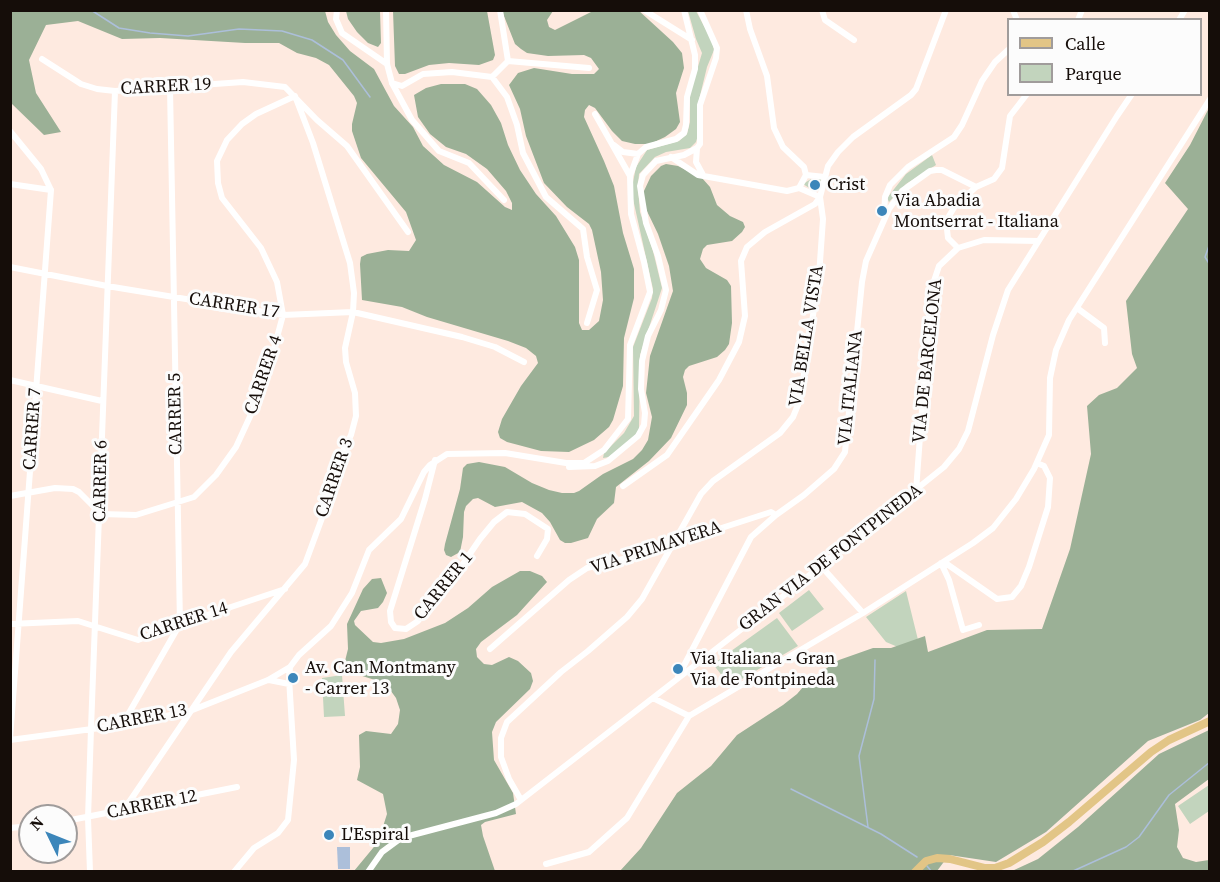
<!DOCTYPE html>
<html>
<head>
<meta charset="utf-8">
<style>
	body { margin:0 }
	#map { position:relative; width:1220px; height:882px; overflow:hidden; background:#feeae0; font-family:"Source Serif 4",serif }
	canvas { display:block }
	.frame { position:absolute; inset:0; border:12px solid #150d09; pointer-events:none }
	.legend { position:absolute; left:1007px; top:18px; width:195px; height:78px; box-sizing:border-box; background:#fcfcfc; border:2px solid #a09c9b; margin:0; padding:8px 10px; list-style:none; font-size:18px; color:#150d09 }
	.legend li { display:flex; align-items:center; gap:12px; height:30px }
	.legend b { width:30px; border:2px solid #a09c9b }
	.north { position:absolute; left:18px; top:804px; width:60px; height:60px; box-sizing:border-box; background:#fcfcfc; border:2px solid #a09c9b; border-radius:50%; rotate:313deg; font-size:16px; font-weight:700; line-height:24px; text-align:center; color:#150d09 }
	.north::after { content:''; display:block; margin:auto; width:21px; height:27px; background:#3c86ba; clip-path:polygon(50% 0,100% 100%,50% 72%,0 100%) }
</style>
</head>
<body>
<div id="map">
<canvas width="1220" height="882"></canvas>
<div class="frame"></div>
<ul class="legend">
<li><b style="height:8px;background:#e2c586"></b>Calle</li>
<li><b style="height:16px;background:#c2d4bd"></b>Parque</li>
</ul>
<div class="north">N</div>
</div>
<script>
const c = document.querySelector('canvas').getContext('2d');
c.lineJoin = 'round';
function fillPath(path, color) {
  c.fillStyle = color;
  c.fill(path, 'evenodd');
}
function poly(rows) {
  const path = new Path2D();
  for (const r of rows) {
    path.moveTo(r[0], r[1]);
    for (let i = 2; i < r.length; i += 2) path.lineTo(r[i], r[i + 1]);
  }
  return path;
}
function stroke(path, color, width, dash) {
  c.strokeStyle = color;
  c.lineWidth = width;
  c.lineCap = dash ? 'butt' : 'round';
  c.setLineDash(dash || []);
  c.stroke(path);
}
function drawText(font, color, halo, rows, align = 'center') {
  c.font = font + ' "Source Serif 4",serif';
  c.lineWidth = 6;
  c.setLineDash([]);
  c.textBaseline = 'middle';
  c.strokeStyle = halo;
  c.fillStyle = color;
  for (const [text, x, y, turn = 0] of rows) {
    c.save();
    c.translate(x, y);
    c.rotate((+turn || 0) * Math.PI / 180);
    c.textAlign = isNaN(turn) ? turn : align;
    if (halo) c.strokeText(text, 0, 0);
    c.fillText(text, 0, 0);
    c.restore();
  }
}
const green = poly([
	[688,11,696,11,712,41,714,50,707,67,697,108,698,135,696,142,690,148,666,152,655,157,639,174,638,188,640,212,653,251,662,288,640,355,639,430,632,439,609,457,603,458,604,453,624,433,634,416,633,347,652,298,653,289,633,199,633,182,636,167,647,150,679,141,687,134,690,122,690,94,702,53,696,39],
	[932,155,936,165,906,184,889,202,887,198,906,174],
	[811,179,821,179,819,191,814,191,803,184],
	[809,590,824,609,792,631,779,613],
	[906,591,920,648,905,650,886,642,866,617],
	[777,618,798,646,730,686,713,664],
	[342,675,345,716,324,717,322,678],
	[1209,785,1209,811,1190,824,1178,806]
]);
const forest = poly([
	[638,10,673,42,682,53,684,68,676,93,680,122,676,129,665,137,650,144,635,144,622,141,612,131,595,108,589,105,585,110,584,117,604,161,614,186,623,233,634,269,634,298,624,338,623,386,613,420,609,427,594,440,569,452,541,451,507,442,500,438,498,432,502,419,521,386,538,363,536,356,526,348,508,341,427,317,402,307,362,300,360,264,361,257,367,254,388,250,409,251,416,240,406,212,361,158,352,131,352,124,357,103,354,96,329,65,316,58,297,53,279,43,245,43,160,38,122,39,78,21,46,25,29,60,36,93,61,132,44,135,11,103,10,11,325,11,328,22,336,35,350,51,374,69,394,106,413,127,423,146,444,165,477,182,505,207,512,210,512,203,506,191,487,169,466,154,446,147,430,134,418,117,414,95,426,88,441,84,465,84,477,89,491,105,501,123,508,145,520,170,536,194,556,216,575,247,579,260,579,323,582,330,589,330,599,321,603,300,601,272,592,230,589,224,567,207,544,183,526,136,520,109,509,85,518,73,534,68,572,74,594,74,599,69,591,58,584,55,548,56,527,53,521,49,515,44,502,11,553,11,547,20,549,27,555,30,593,11],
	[346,11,380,11,381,43,378,47,368,43,357,32,348,19],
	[393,11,487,11,495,55,493,60,479,65,449,63,429,65,405,74,399,74,395,66],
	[1209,108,1209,713,1200,720,1148,741,1046,832,996,862,949,855,937,871,619,872,641,848,677,793,711,766,737,735,783,705,797,694,809,680,839,660,873,648,891,648,925,636,928,652,987,630,1042,629,1070,549,1091,454,1087,406,1099,395,1117,388,1137,368,1132,354,1126,301,1188,209,1165,183,1190,145],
	[666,164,678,166,702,178,710,187,717,205,730,216,743,222,745,227,742,232,732,241,707,245,703,249,700,259,706,268,727,280,731,286,732,323,729,344,725,350,717,357,689,366,685,370,683,377,687,393,687,405,671,438,649,461,616,487,614,503,597,519,588,538,571,543,565,543,560,540,550,522,542,513,522,502,495,507,478,498,473,499,466,506,464,512,463,537,460,552,451,557,446,555,444,550,445,544,460,489,463,468,467,464,479,462,505,467,532,483,549,490,562,493,574,493,579,491,603,474,633,459,642,450,648,440,652,417,646,393,650,356,673,291,669,266,658,234,645,207,643,193,651,176,661,166],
	[520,571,530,571,542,576,547,582,517,615,481,642,476,649,477,657,484,664,492,665,509,657,518,661,531,673,533,681,530,689,496,722,492,732,494,760,513,793,516,814,485,822,481,825,483,836,495,871,354,871,378,842,387,814,383,794,357,780,360,767,359,735,366,731,391,734,398,724,400,710,396,698,388,687,378,681,353,673,344,665,348,649,347,624,363,589,372,579,381,578,387,593,383,602,378,608,361,611,354,621,355,625,373,642,381,643,404,639,445,623,468,608,492,587],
	[1209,730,1209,779,1175,804,1179,830,1177,847,1183,858,1196,862,1209,860,1209,871,1012,871,1038,859,1078,827,1159,754]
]);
const water = poly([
	[337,847,350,847,350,869,338,869]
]);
const stream = poly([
	[91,10,119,28,150,33,188,36,239,29,282,31,312,40,343,60,370,97],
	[1209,179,1210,185],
	[1210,243,1205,257,1210,265],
	[791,789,881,834,917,857],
	[868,827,859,756,874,699,875,660],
	[927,866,932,872],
	[1071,872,1126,847,1139,837,1169,795,1210,762]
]);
const minor = poly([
	[337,10,336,19,342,33,387,64],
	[386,10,387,64,392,83,412,120,439,151,469,163,504,200],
	[500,10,508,61],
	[644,10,692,40],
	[746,10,750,29,767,76,774,128,783,147,804,167,806,175],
	[822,10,825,20,854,40],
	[1013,10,1017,20],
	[1078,20,1082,10],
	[1179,20,1185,10],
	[42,59,81,84,97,89,115,91,243,82,285,87,317,120,347,146,408,232],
	[492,77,508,61,589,68],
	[392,83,402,86,423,74,452,72,492,77,507,97,517,125,523,153,546,197,583,229,587,257,597,290,587,323],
	[595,114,630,176],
	[10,131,41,169,51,190,10,739],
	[614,145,623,152,638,154],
	[697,148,696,162,703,175],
	[671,157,698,175,776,189,787,191,799,188],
	[10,184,51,190],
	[884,215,885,197,890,185,908,167,954,137,962,125,982,81,995,62,1008,50],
	[958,248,948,238,946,221,955,206,976,187],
	[10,267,107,286,283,315,353,312,462,337,495,347,524,362],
	[1077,308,1104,328,1105,343],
	[10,380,102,401],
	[435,460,425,499,390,611,391,622,395,628,406,629,418,621,428,605,452,580,480,539,494,522,507,512,525,514,548,529,547,539,537,556],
	[569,467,595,466,608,461,638,436,644,425,645,413,641,389,642,361,648,336,661,310,666,290,658,256,646,223,640,186,643,175,656,161,684,155,697,148,700,144,700,105,716,58,717,48,700,10],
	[623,486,667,455,719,380,739,342,745,316,741,261,747,247,765,232,815,204,820,197,799,188,806,175,825,177],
	[916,491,929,314,933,284,939,266,958,248,984,240,1038,241],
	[10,496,55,488,73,489,79,492,101,514,136,515,194,497,216,475,236,447,253,410,272,356,283,315,277,282,261,248,222,198,218,183,217,161,227,140,242,124,256,114,295,96],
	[944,562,997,599,1012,597,1021,586,1029,567,1048,507,1050,478,1044,466,1037,463],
	[941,563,949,580,963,630,979,625],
	[821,566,863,613],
	[10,624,78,621,138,640,180,624,285,589],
	[490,649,569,580,587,568,635,556,771,512,776,515],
	[678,677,751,537,776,515,804,495,834,469,845,452,862,282,866,261,889,209,902,191,930,171,936,170,942,170,976,187,994,179,1002,168,1010,116,1027,94],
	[269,680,289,684],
	[653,698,689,716],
	[122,725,180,624,170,88],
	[10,740,122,725,190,711,268,680,290,667],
	[521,800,509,779,501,757,501,738,507,722,561,672,588,651,627,617,642,599,701,494,713,481,780,433,793,417,800,400,819,276,823,219,820,197,828,166,838,152,853,137,911,95,916,89,946,10],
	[123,811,231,652,305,564,322,518,338,461,351,435,356,416,355,393,346,362,345,348,353,312,354,293,350,263,313,143,295,96],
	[66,821,237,787],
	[10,828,30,826],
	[546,864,589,852,627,818,689,716,863,613,973,543,993,528,1016,499,1034,469,1049,435,1050,378,1056,350,1069,320,1210,99],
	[90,872,88,818,91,729,115,91],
	[234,872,254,848,278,833,288,820,294,760,289,678,290,667,299,655,331,626,352,593,369,550,401,519,424,472,430,465,447,454,505,453,566,463,584,463,604,450,628,419,630,345,650,292,644,262,631,214,630,176,638,154,646,147,676,139,684,133,686,125,687,97,695,69,695,55,684,10],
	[368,872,382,852,401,838,496,813,516,804,752,621,944,467,959,449,968,431,993,335,1008,290,1117,116,1132,94]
]);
const major = poly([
	[915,872,926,861,937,858,950,859,985,868,995,868,1009,863,1043,842,1069,822,1151,752,1169,740,1210,721]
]);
const markers = [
	[815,185,6,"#3c86ba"],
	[882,211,6,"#3c86ba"],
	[678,669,6,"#3c86ba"],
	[293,678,6,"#3c86ba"],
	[329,835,6,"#3c86ba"]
];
const streetNames = [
	["CARRER 19",166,87,-3],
	["CARRER 17",234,306,9],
	["VIA BELLA VISTA",807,336,-81],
	["VIA DE BARCELONA",928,361,-84],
	["CARRER 4",264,375,-71],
	["VIA ITALIANA",851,388,-84],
	["CARRER 5",176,414,-91],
	["CARRER 7",33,429,-86],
	["CARRER 3",335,478,-71],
	["CARRER 6",101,481,-89],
	["VIA PRIMAVERA",656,548,-18],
	["GRAN VIA DE FONTPINEDA",831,558,-38],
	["CARRER 1",444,586,-51],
	["CARRER 14",184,622,-18],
	["CARRER 13",142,719,-11],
	["CARRER 12",152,805,-11]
];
const poiNames = [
	["Crist",827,185],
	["Via Abadia",894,201],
	["Montserrat - Italiana",894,222],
	["Via Italiana - Gran",690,659],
	["Via de Fontpineda",690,680],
	["Av. Can Montmany",305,668],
	["- Carrer 13",305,689],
	["L'Espiral",341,835]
];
fillPath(green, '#c2d4bd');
fillPath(forest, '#9bb096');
fillPath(water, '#acbfda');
stroke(stream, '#acbfda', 1.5);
stroke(minor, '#fff', 6);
stroke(major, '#e2c586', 8);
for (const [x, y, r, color] of markers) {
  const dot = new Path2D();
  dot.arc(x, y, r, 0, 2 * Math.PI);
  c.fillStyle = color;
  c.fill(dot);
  stroke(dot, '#fcfcfc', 2);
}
drawText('18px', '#150d09', '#fcfcfc', streetNames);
drawText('18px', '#150d09', '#fcfcfc', poiNames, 'left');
</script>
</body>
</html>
